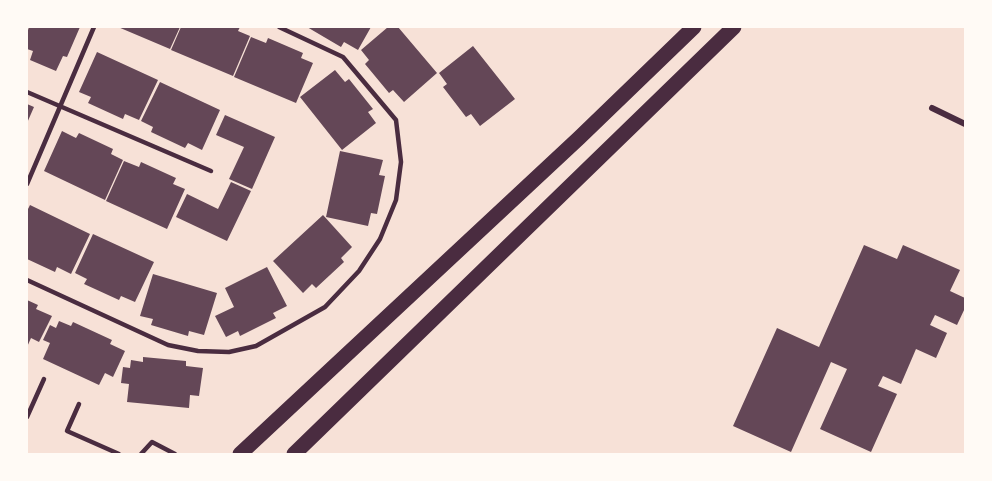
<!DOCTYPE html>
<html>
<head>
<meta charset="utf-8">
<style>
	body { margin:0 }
	#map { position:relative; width:992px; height:481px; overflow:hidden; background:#f7e1d7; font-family:Figtree,sans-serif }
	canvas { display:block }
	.frame { position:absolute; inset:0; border:28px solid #fffaf5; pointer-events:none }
</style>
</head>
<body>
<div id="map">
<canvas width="992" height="481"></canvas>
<div class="frame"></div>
</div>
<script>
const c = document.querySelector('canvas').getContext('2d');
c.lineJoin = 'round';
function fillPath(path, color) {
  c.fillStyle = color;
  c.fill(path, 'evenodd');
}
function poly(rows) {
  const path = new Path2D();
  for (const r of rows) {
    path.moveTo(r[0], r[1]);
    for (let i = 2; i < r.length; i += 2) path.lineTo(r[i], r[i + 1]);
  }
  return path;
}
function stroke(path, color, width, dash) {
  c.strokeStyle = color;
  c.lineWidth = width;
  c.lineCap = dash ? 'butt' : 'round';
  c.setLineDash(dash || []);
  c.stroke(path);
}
const building = poly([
	[29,27,80,27,67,57,63,56,56,71,30,60,33,51,27,49,27,33],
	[118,27,180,27,170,49],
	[181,27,240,27,238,31,250,36,233,76,171,50],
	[307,27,371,27,358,50,344,42,341,47],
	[388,27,398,27,437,73,404,102,393,90,389,93,365,64,369,60,361,50],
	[251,37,266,43,268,38,303,53,301,58,313,63,296,103,234,77],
	[473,46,515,99,480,126,471,114,466,117,443,87,447,84,439,73],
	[97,52,158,80,139,120,125,114,123,119,88,103,91,97,79,92],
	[335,70,345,82,349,79,373,109,368,112,376,123,342,150,300,97],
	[160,82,220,110,202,150,188,143,185,148,151,132,153,127,141,121],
	[27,104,34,107,27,123],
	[225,115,275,137,252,189,229,179,244,147,216,135],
	[62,131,76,138,79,133,113,149,111,154,123,160,105,200,44,171],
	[340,151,383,160,379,175,385,176,377,214,371,213,368,226,326,217],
	[124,161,139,167,141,162,176,178,173,184,185,189,167,229,106,201],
	[231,182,251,191,227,241,176,217,187,194,218,209],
	[30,205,90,234,71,274,57,267,55,272,27,259,27,211],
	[323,215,352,247,341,258,344,262,316,288,312,284,303,293,273,261],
	[93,234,154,262,135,302,121,296,119,300,84,284,87,279,75,273],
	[864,245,897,259,903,245,960,270,950,291,965,298,965,308,957,325,935,315,930,325,947,333,936,358,916,349,901,384,883,376,878,386,897,394,871,452,820,429,847,369,831,362,791,452,733,426,777,328,819,347],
	[267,267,287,306,273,313,276,318,240,336,238,331,226,337,215,316,234,307,225,288],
	[153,274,217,293,204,335,189,331,188,336,151,325,153,319,140,316],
	[27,300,38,305,36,309,52,316,39,342,31,338,27,347],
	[59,321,71,326,73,322,112,340,110,344,125,351,113,377,105,373,99,385,43,359,50,343,43,340,50,325,56,328],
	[143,357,186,361,186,366,203,368,199,396,190,395,189,408,127,402,129,384,121,383,123,367,130,368,131,360,143,362]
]);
const service = poly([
	[27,92,211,171],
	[27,184,94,27],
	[27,280,168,345,198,351,229,352,256,346,325,307,359,271,380,239,396,200,401,162,396,120,343,57,279,27],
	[79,404,67,431,119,454],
	[27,417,44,379],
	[141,454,152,442,175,454]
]);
const minor = poly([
	[932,108,965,124]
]);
const primary = poly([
	[240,454,579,138,694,27],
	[294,454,734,27]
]);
fillPath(building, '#644757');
stroke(service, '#4a2c40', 4.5);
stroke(minor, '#4a2c40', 6);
stroke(primary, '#4a2c40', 15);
</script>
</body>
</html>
